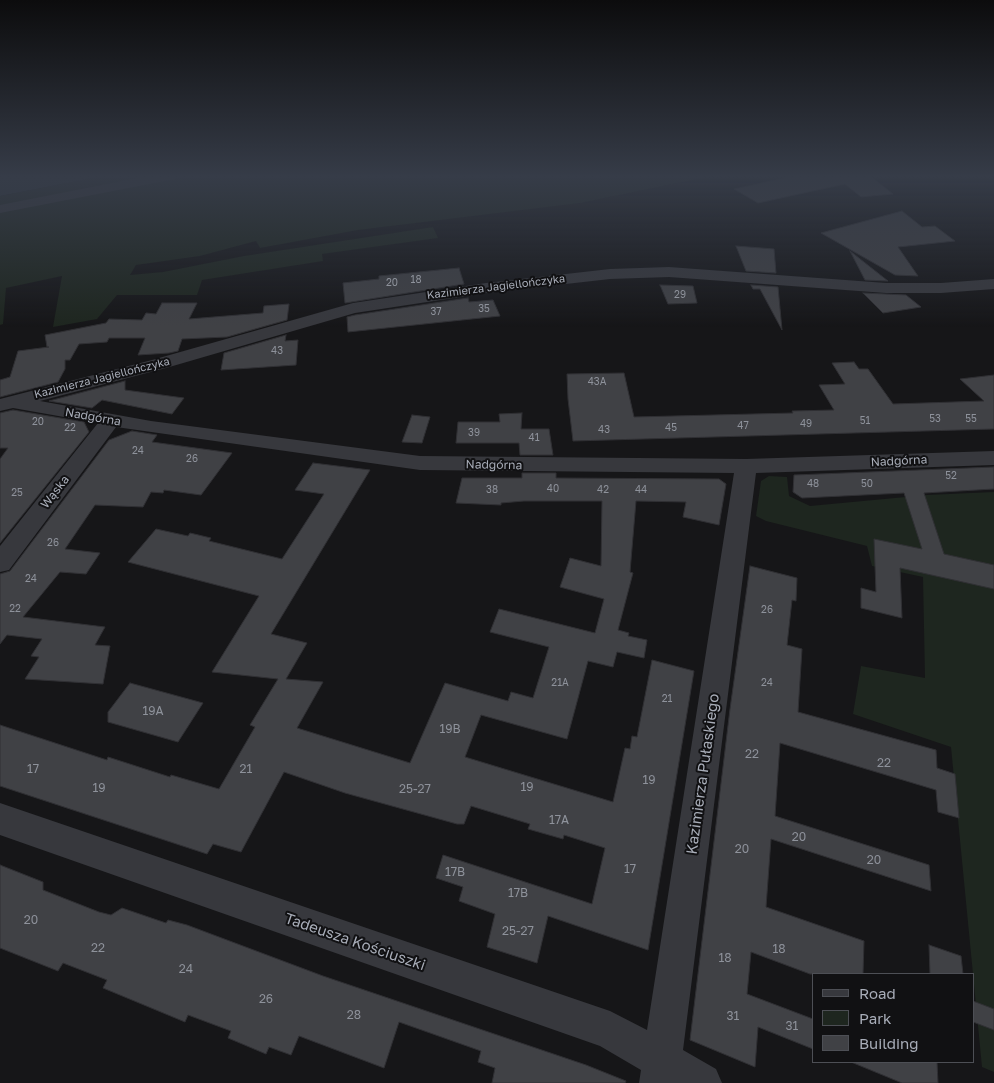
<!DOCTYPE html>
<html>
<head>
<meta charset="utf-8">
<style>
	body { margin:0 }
	#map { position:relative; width:994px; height:1083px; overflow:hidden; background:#161618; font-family:"Golos Text",sans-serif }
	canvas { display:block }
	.legend { position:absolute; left:812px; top:973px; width:162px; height:90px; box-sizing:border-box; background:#111113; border:1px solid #4d4f55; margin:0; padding:6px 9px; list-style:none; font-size:15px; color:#a8adb8 }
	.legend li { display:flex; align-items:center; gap:10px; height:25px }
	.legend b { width:25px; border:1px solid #4d4f55 }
</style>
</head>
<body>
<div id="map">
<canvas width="994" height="1083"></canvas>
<ul class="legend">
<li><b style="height:6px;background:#37383d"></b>Road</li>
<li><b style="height:14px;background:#1e261f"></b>Park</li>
<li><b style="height:14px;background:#404145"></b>Building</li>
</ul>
</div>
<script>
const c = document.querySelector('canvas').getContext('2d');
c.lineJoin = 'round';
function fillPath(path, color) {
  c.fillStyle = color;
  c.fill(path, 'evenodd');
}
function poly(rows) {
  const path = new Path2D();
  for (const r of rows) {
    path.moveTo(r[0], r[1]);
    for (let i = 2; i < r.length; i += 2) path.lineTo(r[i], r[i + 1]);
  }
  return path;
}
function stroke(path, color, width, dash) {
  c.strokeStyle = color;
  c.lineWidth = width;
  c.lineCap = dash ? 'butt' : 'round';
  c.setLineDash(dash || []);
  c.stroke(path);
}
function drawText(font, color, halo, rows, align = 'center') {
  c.font = font + ' "Golos Text",sans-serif';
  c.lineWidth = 4;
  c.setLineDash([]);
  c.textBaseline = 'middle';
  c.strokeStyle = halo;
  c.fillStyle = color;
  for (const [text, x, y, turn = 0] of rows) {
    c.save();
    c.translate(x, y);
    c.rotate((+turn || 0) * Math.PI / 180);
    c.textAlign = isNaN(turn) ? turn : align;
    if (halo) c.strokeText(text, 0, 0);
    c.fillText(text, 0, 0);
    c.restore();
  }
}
const green = poly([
	[108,175,576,176,716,175,580,203,358,230,260,248,256,241,200,256,136,265,130,275,163,272,244,256,433,227,438,238,322,254,323,261,202,280,197,295,117,295,97,319,53,327,62,276,6,288,3,324,0,325,0,196],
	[769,476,787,477,789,496,810,506,927,495,994,492,994,1072,982,1067,951,747,853,714,861,666,925,678,923,577,872,566,867,546,766,521,756,516,761,481]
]);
const water = poly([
	[0,175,108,175,0,196]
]);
const building = poly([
	[798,175,869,175,893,194,861,197,845,184,758,203,734,189,798,175],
	[902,211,922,227,935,226,955,241,898,247,918,276,895,275,821,233,902,211],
	[736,246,774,249,776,273,746,271,736,246],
	[850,251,888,281,865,280,850,251],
	[459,268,464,284,345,303,343,283,379,279,379,276,459,268],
	[660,285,693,286,697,303,668,304,660,285],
	[751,285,778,287,782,330,760,289,753,289,751,285],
	[863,293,906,295,921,307,883,313,863,293],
	[468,298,469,302,493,300,500,316,348,332,347,317,355,315,468,298],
	[162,303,197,303,189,319,263,313,264,306,289,304,287,320,227,337,182,339,178,351,169,353,138,355,145,338,109,338,107,342,79,344,70,360,65,360,65,369,58,382,0,397,0,380,10,377,18,351,49,347,47,347,45,335,106,323,109,319,142,320,146,313,156,314,162,303],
	[286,335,285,341,298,340,296,365,221,370,224,353,286,335],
	[854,362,859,369,868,369,893,404,984,401,960,379,994,375,994,429,573,441,568,399,567,374,624,373,634,417,793,413,792,411,834,410,819,385,845,384,832,363,854,362],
	[125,381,125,390,184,398,172,414,102,400,92,408,49,401,125,381],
	[13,410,84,422,89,432,0,543,0,459,8,448,0,448,0,413,13,410],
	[522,413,521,429,549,429,553,455,520,455,519,443,456,443,458,422,500,422,499,414,522,413],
	[412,415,430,417,422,443,402,442,412,415],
	[132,431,157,435,152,442,232,453,201,495,164,490,163,493,151,492,143,507,95,505,65,549,100,553,86,574,60,572,23,617,105,627,95,645,110,646,103,684,25,679,39,657,31,656,42,639,7,635,0,644,0,574,10,571,109,440,132,431],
	[313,463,370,470,271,634,307,643,286,679,323,682,297,728,410,763,445,683,508,701,511,692,533,698,549,647,490,632,499,609,595,633,604,599,560,587,570,558,601,566,602,501,524,501,501,503,501,505,456,503,462,478,522,478,522,473,556,473,556,478,719,479,726,484,719,525,683,517,686,502,636,501,630,572,633,573,618,630,629,633,628,636,647,640,644,658,617,652,613,667,588,661,567,739,481,715,465,757,613,802,625,748,630,749,632,736,637,737,652,660,694,671,648,950,548,916,537,963,487,947,495,914,459,901,463,887,436,878,443,855,592,904,605,848,564,835,563,839,528,829,530,824,471,806,464,824,457,824,345,793,284,772,241,852,213,844,207,854,0,786,0,725,107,760,108,757,170,777,171,775,219,789,255,727,250,725,278,679,212,672,259,596,128,562,156,529,188,536,190,533,211,538,209,541,282,559,324,494,295,490,313,463],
	[994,467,994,489,924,493,944,554,994,565,994,589,900,568,902,618,861,608,861,588,876,592,874,539,922,549,904,493,802,498,793,492,794,475,994,467],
	[750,566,797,578,796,601,792,600,787,645,802,649,798,712,936,750,937,768,955,774,959,818,938,812,936,790,780,743,775,816,929,865,931,891,771,839,766,907,864,941,863,974,810,974,751,952,747,994,813,1019,813,1049,758,1027,755,1067,690,1040,730,709,750,566],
	[130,683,203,703,178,742,108,722,108,712,130,683],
	[0,865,43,882,43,890,99,912,111,915,122,908,166,923,168,920,187,925,323,976,586,1065,626,1081,625,1083,492,1083,495,1068,478,1062,481,1051,399,1022,384,1068,299,1036,291,1055,269,1047,266,1054,228,1038,231,1031,188,1015,185,1022,103,988,107,980,63,963,58,971,0,948,0,865],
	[929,945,961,956,963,974,930,974,929,945],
	[973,1001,994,1009,994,1030,973,1022,973,1001],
	[851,1062,937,1062,938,1083,902,1083,851,1062]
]);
const minor = poly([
	[153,175,181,175,175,179,0,213,0,205,153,175],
	[669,267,886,283,941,283,994,279,994,289,941,293,886,293,669,277,610,279,486,293,355,313,166,368,40,401,151,421,420,456,746,459,994,451,994,465,756,473,683,1050,716,1069,722,1083,639,1083,641,1070,600,1046,0,835,0,803,610,1011,647,1030,734,473,420,470,116,427,9,570,0,572,0,546,98,423,13,408,0,411,0,399,152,360,353,303,486,283,610,269,669,267]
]);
const numberNames = [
	["18",416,280],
	["20",392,283],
	["29",680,295],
	["35",484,309],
	["37",436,312],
	["43",277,351],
	["43A",597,382],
	["53",935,419],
	["55",971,419],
	["51",865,421],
	["20",38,422],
	["49",806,424],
	["47",743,426],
	["22",70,428],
	["45",671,428],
	["43",604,430],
	["39",474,433],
	["41",534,438],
	["24",138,451],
	["26",192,459],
	["52",951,476],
	["48",813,484],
	["50",867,484],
	["40",553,489],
	["38",492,490],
	["42",603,490],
	["44",641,490],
	["25",17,493],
	["26",53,543],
	["24",31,579],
	["22",15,609],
	["26",767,610],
	["21A",560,683],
	["24",767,683],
	["21",667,699]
];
const farStreetnames = [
	["Kazimierza Jagiellończyka",496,287,-7],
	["Kazimierza Jagiellończyka",102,378,-14]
];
const streetNames = [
	["Nadgórna",93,417,10],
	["Nadgórna",899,461,-3],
	["Nadgórna",494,465,1],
	["Wąska",55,492,-52]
];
const nearNumbernames = [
	["19A",153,711],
	["19B",450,729],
	["22",752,754],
	["22",884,763],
	["17",33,769],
	["21",246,769],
	["19",649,780],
	["19",527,787],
	["19",99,788],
	["25-27",415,789],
	["17A",559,820],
	["20",799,837],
	["20",742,849],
	["20",874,860],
	["17",630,869],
	["17B",455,872],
	["17B",518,893],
	["20",31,920],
	["25-27",518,931],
	["22",98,948],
	["18",779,949],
	["18",725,958],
	["24",186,969],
	["26",266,999],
	["28",354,1015],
	["31",733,1016],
	["31",792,1026]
];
const nearStreetnames = [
	["Kazimierza Pułaskiego",703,774,-82],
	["Tadeusza Kościuszki",355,942,19]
];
fillPath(green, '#1e261f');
fillPath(water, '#2c353c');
fillPath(building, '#404145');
stroke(building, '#303034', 1);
fillPath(minor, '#37383d');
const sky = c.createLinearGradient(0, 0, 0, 327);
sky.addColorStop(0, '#0c0c0d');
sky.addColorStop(0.54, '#363c48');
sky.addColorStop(1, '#363c4800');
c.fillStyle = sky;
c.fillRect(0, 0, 994, 327);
drawText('10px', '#8e929b', null, numberNames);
drawText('11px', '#a8adb8', '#111113', farStreetnames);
drawText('12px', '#a8adb8', '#111113', streetNames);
drawText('12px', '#8e929b', null, nearNumbernames);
drawText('15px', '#a8adb8', '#111113', nearStreetnames);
</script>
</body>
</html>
